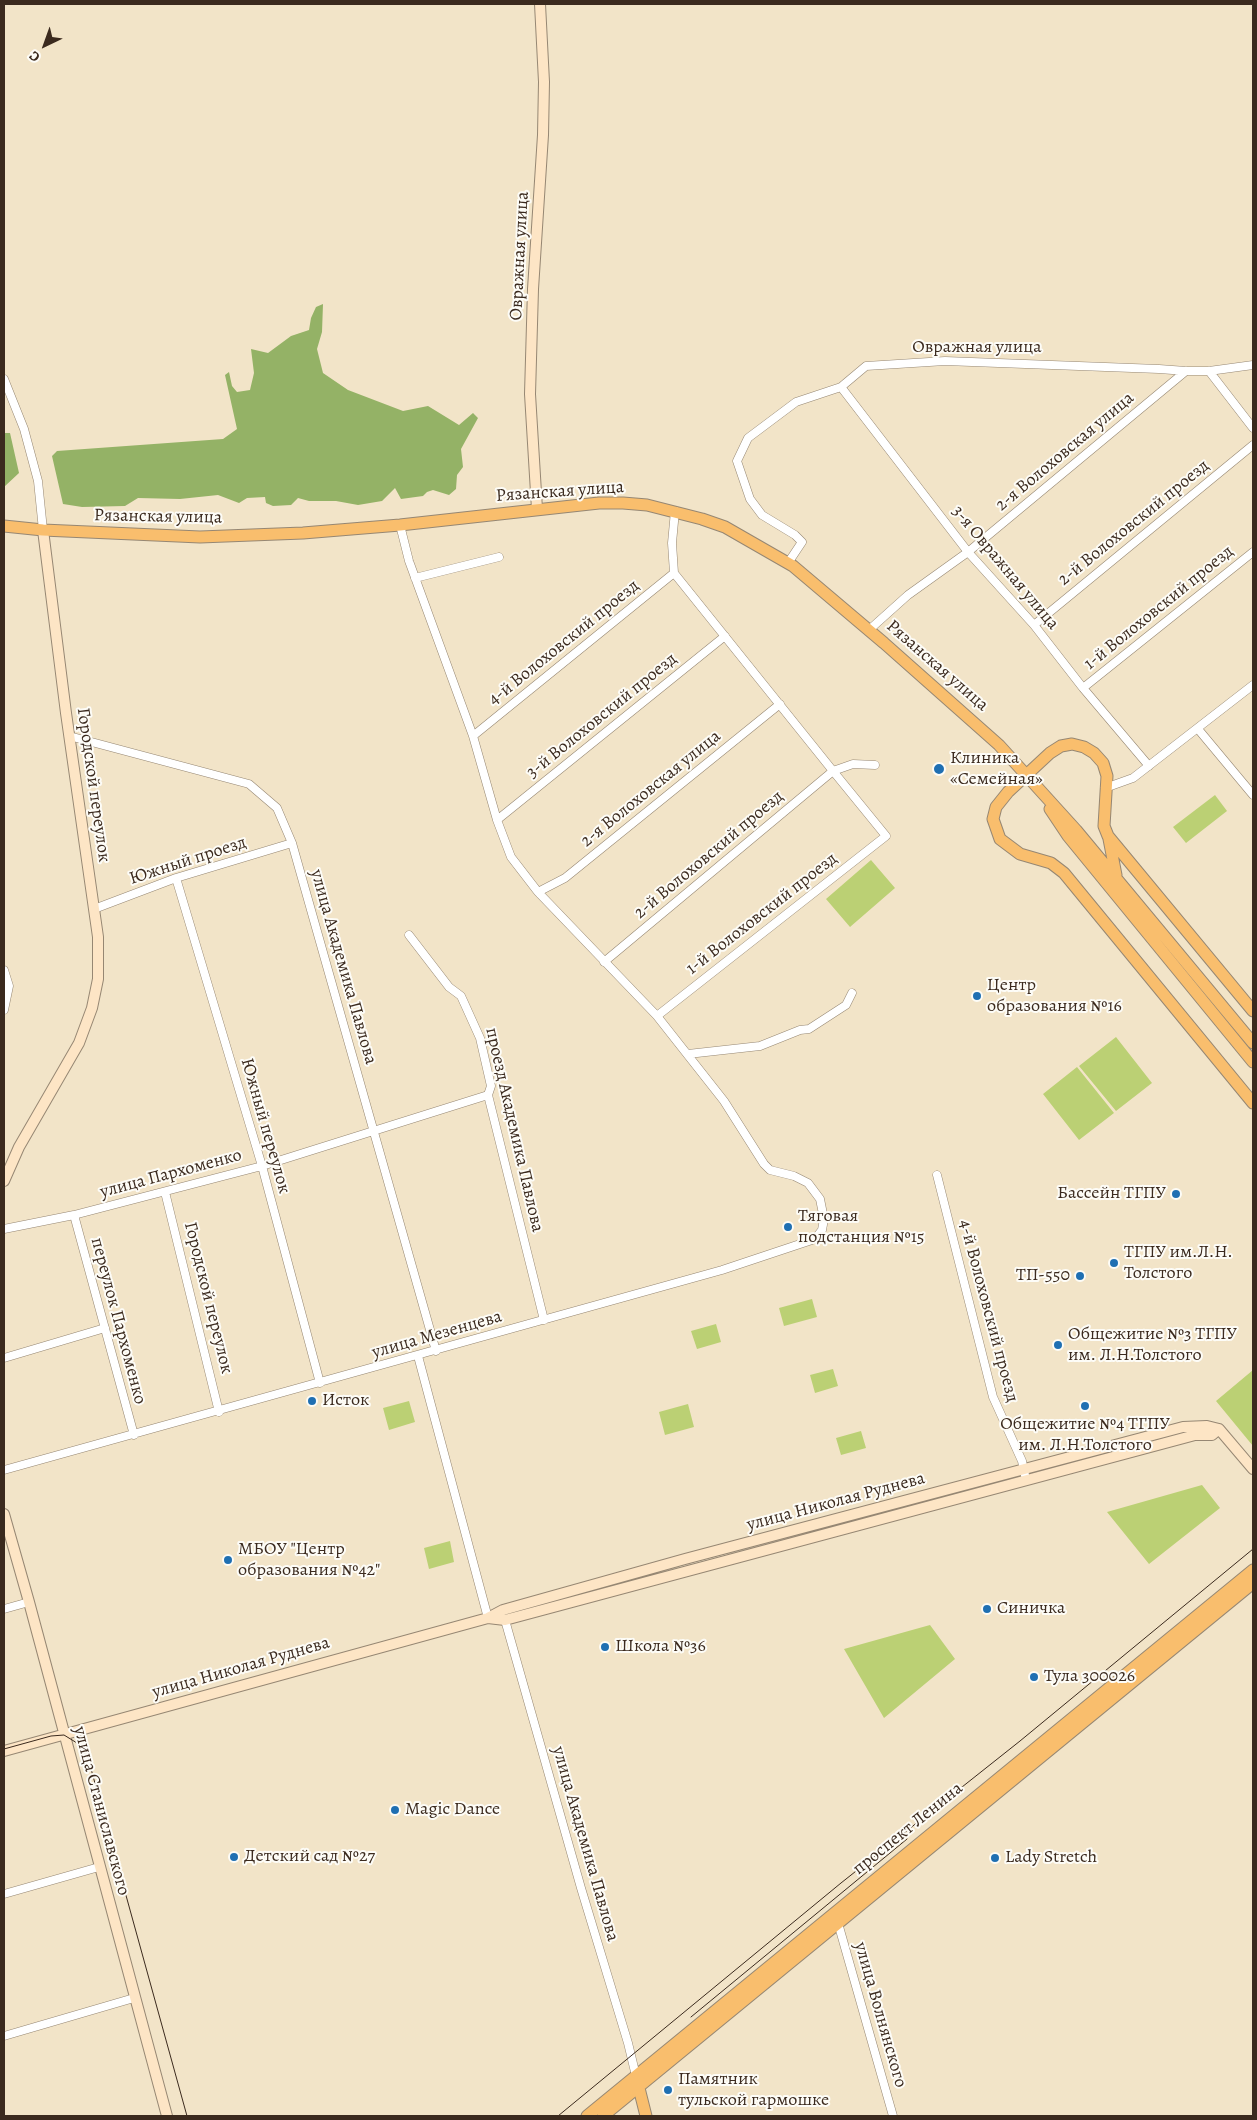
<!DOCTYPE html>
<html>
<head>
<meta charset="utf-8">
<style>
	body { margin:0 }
	#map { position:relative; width:1257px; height:2120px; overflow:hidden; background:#f2e4c8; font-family:Alegreya,serif }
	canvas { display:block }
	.frame { position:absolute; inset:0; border:5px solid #3b2a1e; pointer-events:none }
	.north { position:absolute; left:20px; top:20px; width:50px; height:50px; -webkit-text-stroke:4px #fdfcf7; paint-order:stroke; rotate:222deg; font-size:14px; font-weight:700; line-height:20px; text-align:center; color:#3b2a1e }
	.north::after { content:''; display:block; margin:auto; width:18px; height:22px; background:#3b2a1e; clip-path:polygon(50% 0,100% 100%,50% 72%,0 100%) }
</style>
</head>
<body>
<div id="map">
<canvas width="1257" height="2120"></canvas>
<div class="frame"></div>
<div class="north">С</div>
</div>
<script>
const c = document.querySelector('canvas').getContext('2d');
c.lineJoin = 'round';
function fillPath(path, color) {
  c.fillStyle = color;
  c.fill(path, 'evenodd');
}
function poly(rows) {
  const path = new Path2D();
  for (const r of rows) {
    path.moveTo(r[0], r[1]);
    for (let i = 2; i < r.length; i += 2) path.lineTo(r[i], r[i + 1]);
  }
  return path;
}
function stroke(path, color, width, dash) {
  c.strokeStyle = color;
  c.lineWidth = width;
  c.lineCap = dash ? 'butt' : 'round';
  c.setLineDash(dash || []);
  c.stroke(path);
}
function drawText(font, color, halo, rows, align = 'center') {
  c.font = font + ' Alegreya,serif';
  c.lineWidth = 4;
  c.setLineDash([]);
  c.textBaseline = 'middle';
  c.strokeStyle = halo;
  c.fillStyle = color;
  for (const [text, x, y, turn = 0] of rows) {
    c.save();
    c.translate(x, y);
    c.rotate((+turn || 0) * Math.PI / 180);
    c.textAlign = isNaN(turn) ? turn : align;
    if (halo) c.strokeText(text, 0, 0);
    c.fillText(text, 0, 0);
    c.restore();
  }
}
const green = poly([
	[1215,795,1227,811,1186,843,1173,827],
	[871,860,895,888,850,927,826,899],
	[1116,1037,1152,1083,1116,1111,1079,1066],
	[1077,1067,1114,1113,1079,1140,1043,1094],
	[812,1299,817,1317,784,1326,779,1308],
	[716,1324,721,1342,697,1349,691,1331],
	[833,1369,838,1386,815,1393,810,1375],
	[1253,1370,1253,1446,1216,1401],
	[409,1401,415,1422,389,1430,383,1408],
	[688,1404,694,1427,665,1435,659,1412],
	[861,1431,866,1448,841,1455,836,1438],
	[1202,1485,1220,1508,1149,1564,1107,1512],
	[450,1541,454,1562,429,1569,424,1548],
	[930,1625,955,1659,884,1718,844,1649]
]);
const forest = poly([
	[323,304,322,332,317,349,323,373,348,390,403,411,428,406,459,425,473,413,478,418,461,449,463,467,457,475,456,489,449,495,433,490,427,492,423,496,401,499,395,488,382,501,358,505,336,501,309,501,298,498,291,505,273,506,266,503,265,497,247,498,239,503,218,495,180,499,138,498,125,506,82,507,63,504,52,456,57,451,223,439,237,429,225,375,229,372,232,386,237,392,250,390,254,373,251,349,268,353,291,336,309,330,311,318,316,307],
	[4,433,10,433,19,473,4,487]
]);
const street = poly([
	[1209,371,1253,428],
	[4,379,24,429,38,481,43,530],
	[841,387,968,552,1034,625,1083,688,1149,766],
	[675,511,672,543,674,573,833,771,853,764,875,765],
	[788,563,802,542,795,535,762,515,750,499,737,461,748,438,796,402,841,387,866,366,945,361,1159,369,1186,371,1209,371,1253,365],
	[415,578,499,557],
	[1034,625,1253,445],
	[869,630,908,595,968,552,1186,371],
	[1083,688,1253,552],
	[1198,729,1253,795],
	[69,736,249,784,277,808,292,843,436,1351],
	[473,736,674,573],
	[1105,788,1133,778,1253,685],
	[497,820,725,636],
	[176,878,262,1166,320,1383],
	[538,892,565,878,780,704],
	[94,909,176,878,292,843],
	[409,935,449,987,461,996,480,1038,491,1086,488,1095,544,1320],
	[604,962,833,771,886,836,657,1016],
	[4,970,9,986,4,1010],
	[688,1054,760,1046,800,1030,809,1029,846,1005,852,993],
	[937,1175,993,1397,1022,1461,1026,1480],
	[165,1192,219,1412],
	[74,1215,134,1435],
	[4,1229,74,1215,262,1166,488,1095],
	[418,1356,488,1618],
	[4,1358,105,1328],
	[4,1470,722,1270,815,1239,822,1230,824,1219,820,1199,808,1183,794,1176,770,1170,764,1164,724,1101,657,1016,538,892,511,857,497,820,473,736,409,561,400,525],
	[4,1609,29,1602],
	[505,1620,581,1888,628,2043,636,2076],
	[4,1894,99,1867],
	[838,1923,893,2116],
	[4,2036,134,1998]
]);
const secondary = poly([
	[537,509,530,394,533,289,543,135,544,82,540,4],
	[4,1181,19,1147,79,1043,92,1008,98,979,98,937,66,713,43,530],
	[4,1514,29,1602,167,2116],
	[488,1618,505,1620,1195,1435,1212,1435,1219,1429],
	[4,1751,488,1618,503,1610,685,1559,1183,1427,1207,1426,1219,1429,1253,1469]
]);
const primary = poly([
	[4,526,43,530,200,537,303,533,400,525,599,503,623,503,647,505,702,519,725,527,793,566,884,643,999,745,1076,830,1253,1043],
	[1050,809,1068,836,1253,1062],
	[1109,839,1116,875],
	[1253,1011,1108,836,1104,826,1107,776,1103,763,1094,753,1084,747,1072,744,1061,746,1050,753,1008,792,996,807,993,819,1000,839,1020,854,1051,863,1064,873,1253,1103],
	[637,2080,646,2116],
	[587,2116,1253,1570],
	[603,2116,1253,1583]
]);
const tram = poly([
	[4,1749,51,1736,64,1735,77,1743,88,1758,187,2116],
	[691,2017,907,1839],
	[558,2116,841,1883,1020,1741,1253,1549]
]);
const markers = [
	[939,769,6,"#1f6fb2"],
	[977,996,5,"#1f6fb2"],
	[1176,1194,5,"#1f6fb2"],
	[788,1227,5,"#1f6fb2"],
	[1114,1263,5,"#1f6fb2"],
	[1080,1276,5,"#1f6fb2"],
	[1058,1345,5,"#1f6fb2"],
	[312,1401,5,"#1f6fb2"],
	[1085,1406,5,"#1f6fb2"],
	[228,1560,5,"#1f6fb2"],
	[987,1609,5,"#1f6fb2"],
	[605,1647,5,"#1f6fb2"],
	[1034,1677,5,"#1f6fb2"],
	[395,1810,5,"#1f6fb2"],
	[234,1857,5,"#1f6fb2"],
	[995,1858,5,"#1f6fb2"],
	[668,2090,5,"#1f6fb2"]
];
const streetNames = [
	["Овражная улица",520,256,-87],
	["Овражная улица",977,348],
	["2-я Волоховская улица",1065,452,-40],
	["Рязанская улица",560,492,-4],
	["Рязанская улица",158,517,1],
	["2-й Волоховский проезд",1134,523,-39],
	["3-я Овражная улица",1005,568,50],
	["1-й Волоховский проезд",1159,608,-39],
	["4-й Волоховский проезд",564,643,-39],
	["Рязанская улица",937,666,41],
	["3-й Волоховский проезд",602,716,-39],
	["Городской переулок",93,785,82],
	["2-я Волоховская улица",651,789,-39],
	["2-й Волоховский проезд",709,855,-40],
	["Южный проезд",188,861,-18],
	["1-й Волоховский проезд",762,914,-38],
	["улица Академика Павлова",343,967,74],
	["Южный переулок",265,1126,74],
	["проезд Академика Павлова",514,1130,77],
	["улица Пархоменко",171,1174,-15],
	["Городской переулок",208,1298,76],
	["4-й Волоховский проезд",988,1311,75],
	["переулок Пархоменко",118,1321,75],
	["улица Мезенцева",437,1335,-16],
	["улица Николая Руднева",836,1502,-15],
	["улица Николая Руднева",241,1668,-16],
	["улица Станиславского",101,1811,75],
	["проспект Ленина",908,1829,-39],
	["улица Академика Павлова",585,1844,74],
	["улица Волнянского",880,2015,74]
];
const poiNames = [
	["Клиника",950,759],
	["«Семейная»",950,780],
	["Центр",987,986],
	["образования №16",987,1007],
	["Бассейн ТГПУ",1166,1194,"right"],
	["Тяговая",798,1217],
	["подстанция №15",798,1238],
	["ТГПУ им.Л.Н.",1124,1253],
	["Толстого",1124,1274],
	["ТП-550",1070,1276,"right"],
	["Общежитие №3 ТГПУ",1068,1335],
	["им. Л.Н.Толстого",1068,1356],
	["Исток",322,1401],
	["Общежитие №4 ТГПУ",1085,1425,"center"],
	["им. Л.Н.Толстого",1085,1446,"center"],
	["МБОУ \"Центр",238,1550],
	["образования №42\"",238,1571],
	["Синичка",997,1609],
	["Школа №36",615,1647],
	["Тула 300026",1044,1677],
	["Magic Dance",405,1810],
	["Детский сад №27",244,1857],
	["Lady Stretch",1005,1858],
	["Памятник",678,2080],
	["тульской гармошке",678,2101]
];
fillPath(green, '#bbd074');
fillPath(forest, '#94b266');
stroke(street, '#968773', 9);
stroke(secondary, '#968773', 12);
stroke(primary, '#968773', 13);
stroke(street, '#fff', 8);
stroke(secondary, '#fde5c5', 10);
stroke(primary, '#f9be6d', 11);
stroke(tram, '#3b2a1e', 1);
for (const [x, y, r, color] of markers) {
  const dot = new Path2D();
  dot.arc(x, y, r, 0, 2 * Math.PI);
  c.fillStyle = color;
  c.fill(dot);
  stroke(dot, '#fdfcf7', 2);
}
drawText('18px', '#3b2a1e', '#fdfcf7', streetNames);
drawText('18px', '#3b2a1e', '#fdfcf7', poiNames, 'left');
</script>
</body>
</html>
